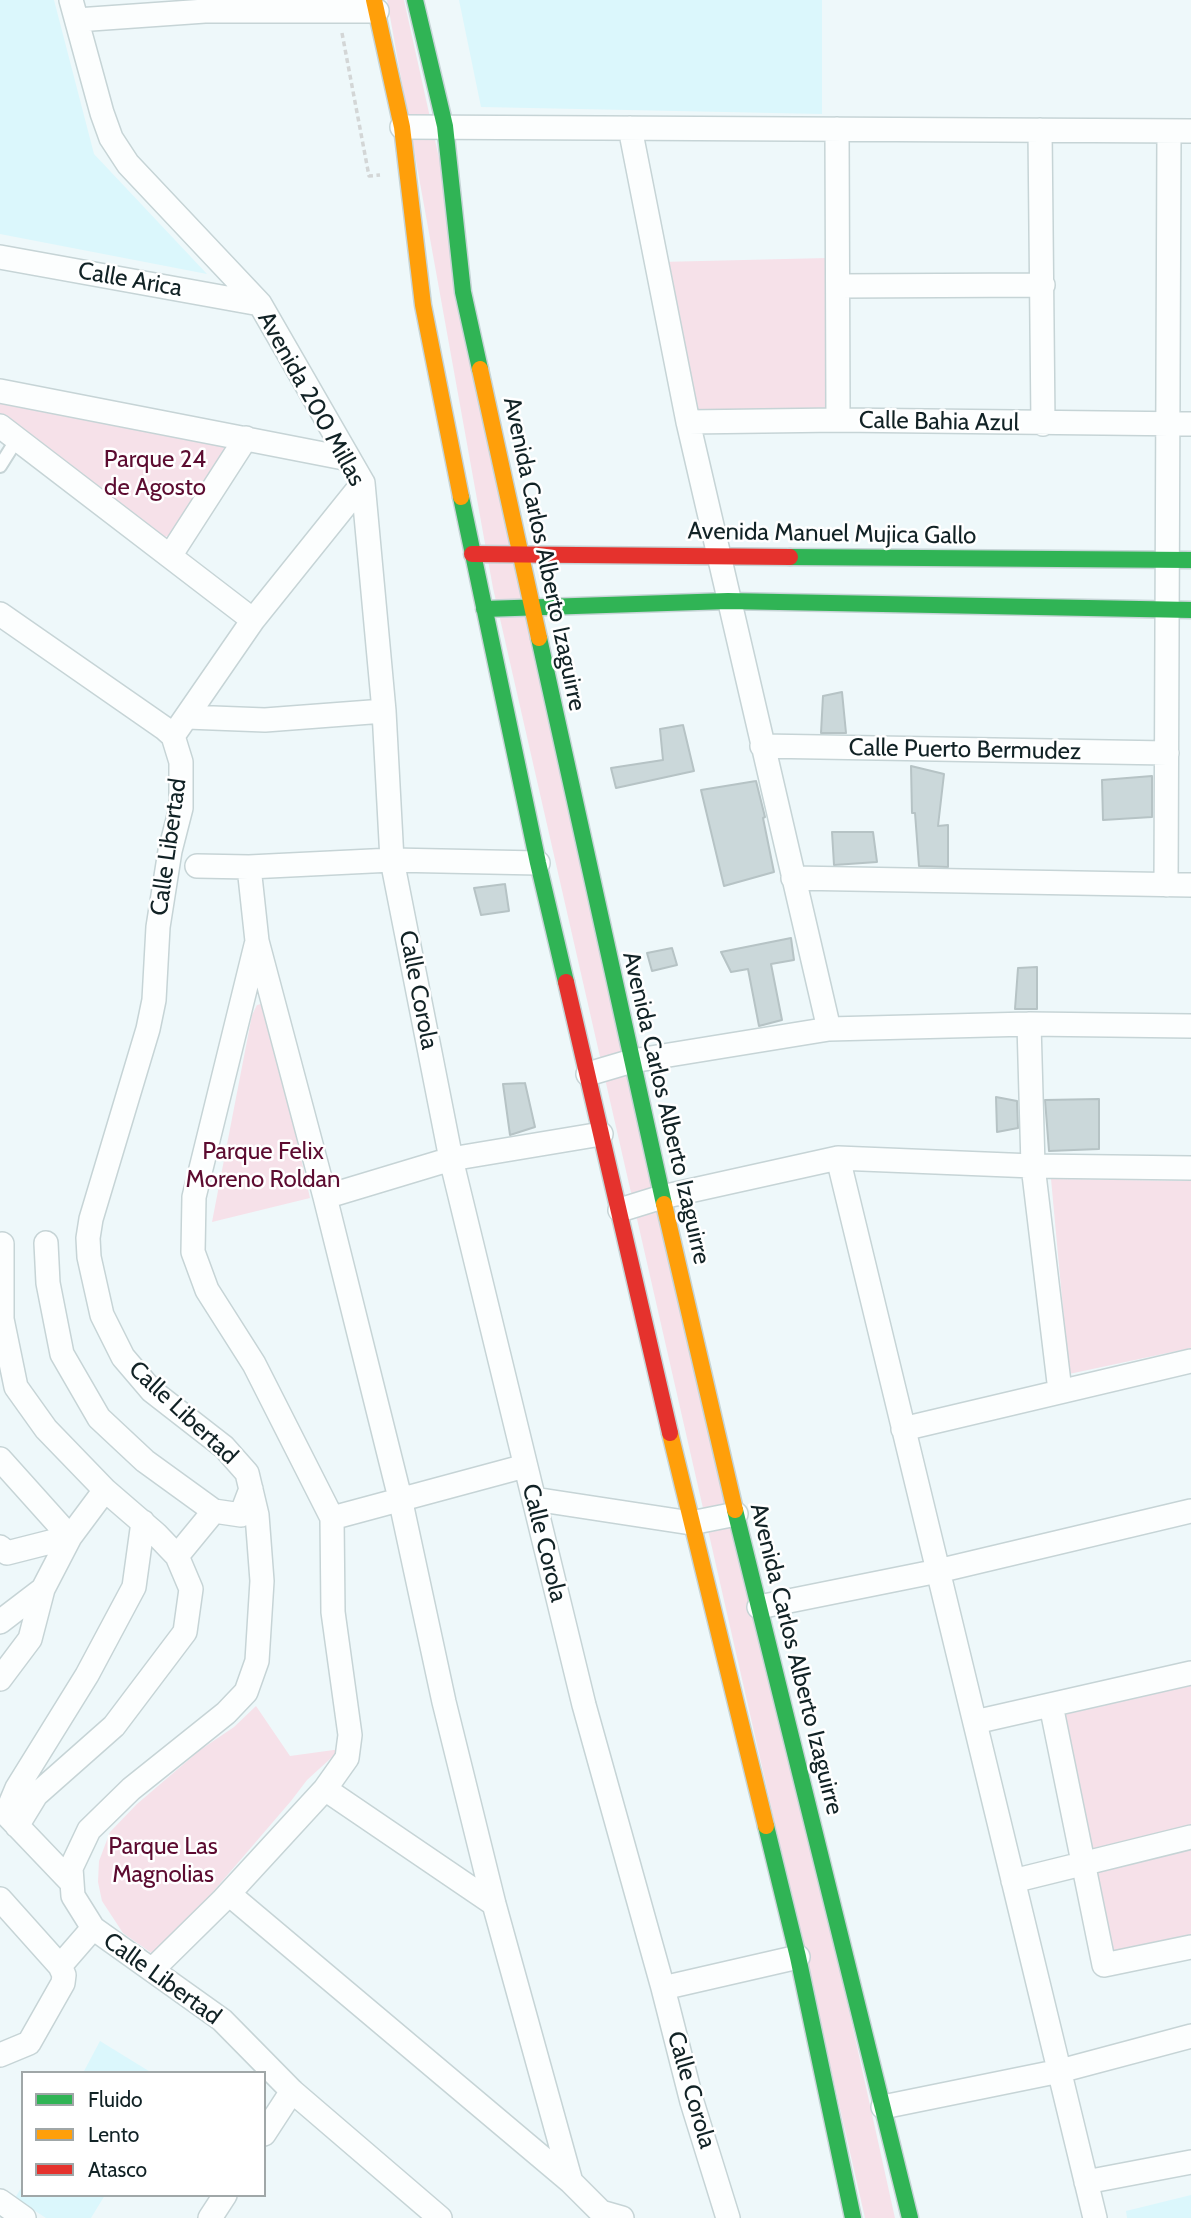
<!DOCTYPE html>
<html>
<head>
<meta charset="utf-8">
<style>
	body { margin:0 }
	#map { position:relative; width:1191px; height:2218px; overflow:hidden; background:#eef8fa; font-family:Cabin,sans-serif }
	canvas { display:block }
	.legend { position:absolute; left:21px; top:2071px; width:245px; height:126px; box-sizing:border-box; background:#fff; border:2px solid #a0a7a8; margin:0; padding:9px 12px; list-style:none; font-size:21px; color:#112225 }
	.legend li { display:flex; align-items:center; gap:14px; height:35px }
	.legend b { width:35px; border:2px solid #a0a7a8 }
</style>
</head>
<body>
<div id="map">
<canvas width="1191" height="2218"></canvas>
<ul class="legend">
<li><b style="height:9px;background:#30b455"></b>Fluido</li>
<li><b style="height:9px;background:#ff9f0a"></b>Lento</li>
<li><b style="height:9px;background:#e5322d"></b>Atasco</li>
</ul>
</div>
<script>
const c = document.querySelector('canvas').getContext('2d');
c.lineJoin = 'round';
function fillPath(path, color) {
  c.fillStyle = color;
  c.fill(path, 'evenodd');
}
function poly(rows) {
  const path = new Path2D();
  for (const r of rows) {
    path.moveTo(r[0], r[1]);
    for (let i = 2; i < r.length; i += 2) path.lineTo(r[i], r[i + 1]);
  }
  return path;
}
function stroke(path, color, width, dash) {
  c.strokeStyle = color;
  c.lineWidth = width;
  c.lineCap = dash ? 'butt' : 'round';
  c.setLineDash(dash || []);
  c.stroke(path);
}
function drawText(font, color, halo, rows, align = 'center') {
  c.font = font + ' Cabin,sans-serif';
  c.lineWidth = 5;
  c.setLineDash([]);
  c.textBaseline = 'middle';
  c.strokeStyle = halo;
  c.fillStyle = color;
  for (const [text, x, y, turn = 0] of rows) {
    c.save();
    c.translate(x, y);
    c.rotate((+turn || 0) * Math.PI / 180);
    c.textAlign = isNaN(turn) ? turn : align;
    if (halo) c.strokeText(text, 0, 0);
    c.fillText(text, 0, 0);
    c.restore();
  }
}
const built = poly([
	[0,0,54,0,94,154,207,274,0,234],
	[459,0,822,0,822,114,481,107],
	[100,2041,152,2073,83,2073],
	[23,2185,23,2195,105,2195,91,2218,46,2218,15,2198],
	[1191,2195,1191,2218,1127,2218,1126,2211]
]);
const green = poly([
	[387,0,404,0,895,2218,865,2218,493,588],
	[827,258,827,415,695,413,660,262],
	[0,401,231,443,173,535,160,538,0,413],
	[261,1004,266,1006,268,1012,310,1198,212,1222,252,1015,257,1005],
	[1051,1179,1191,1181,1191,1348,1069,1374],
	[1191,1685,1191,1830,1089,1857,1059,1714],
	[256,1706,290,1756,341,1749,307,1780,291,1801,157,1957,123,1933,102,1901,98,1882,99,1861,110,1832,137,1804,200,1750,234,1727],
	[1191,1842,1191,1944,1109,1962,1087,1870]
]);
const building = poly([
	[842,692,846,733,821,733,823,696,842,692],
	[683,725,694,771,616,788,611,768,663,760,660,729,683,725],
	[911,766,944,774,938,826,948,825,948,867,919,866,915,813,912,813,911,766],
	[1152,776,1152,817,1103,820,1102,780,1152,776],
	[756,781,765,817,763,818,774,872,724,886,701,790,756,781],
	[832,832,873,832,877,862,834,865,832,832],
	[505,884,509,911,481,915,474,888,505,884],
	[791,938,794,960,771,964,782,1020,759,1026,748,969,731,972,721,952,791,938],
	[672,948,677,965,652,971,647,953,672,948],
	[1037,967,1037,1009,1015,1009,1018,968,1037,967],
	[525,1083,535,1127,510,1135,503,1084,525,1083],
	[996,1097,1017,1101,1018,1128,997,1132,996,1097],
	[1099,1099,1099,1149,1049,1151,1045,1100,1099,1099]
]);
const path = poly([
	[342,33,369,176,380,175]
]);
const lane = poly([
	[0,466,17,439]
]);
const street = poly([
	[71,0,102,113,111,138,128,164,260,304,363,483,384,711,392,860,451,1159,584,1705,663,1988,692,2102,728,2218],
	[77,20,205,11,377,11],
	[402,127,1191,131],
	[630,128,688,422,829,1029],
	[837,129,838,420],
	[1040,130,1043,424],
	[0,257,260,304],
	[838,286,1043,285],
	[0,391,349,459],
	[688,422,838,420,1191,424],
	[0,426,253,620],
	[170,556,246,438],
	[0,614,164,728,173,736,181,762,181,808,170,851,158,927,154,1000,148,1029,91,1219,88,1238,89,1257,102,1315,123,1357,152,1391,224,1447,247,1473,257,1515,262,1581,257,1661,246,1692,226,1713,131,1789,89,1830,71,1868,73,1896,93,1928,222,2020,292,2091,440,2218],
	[187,717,265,720,384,711],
	[173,736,253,620,363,483],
	[762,746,1167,753],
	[197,866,249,867,392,860,538,863],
	[249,867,257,941,325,1197,400,1498,444,1702,494,1904,571,2182],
	[793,878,1191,885],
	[1166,885,1169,131],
	[1029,1024,1033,1166,1060,1391],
	[588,1074,632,1061,829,1029,1029,1024,1191,1026],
	[838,1158,1095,2218],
	[325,1197,451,1159,601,1134],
	[620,1210,662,1197,838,1158,1033,1166,1191,1168],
	[46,1243,48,1283,62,1354,99,1418,145,1461,214,1511,241,1515,251,1489],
	[2,1244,2,1319,16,1387,46,1429,105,1490,156,1534,177,1556,214,1511],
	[903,1429,1191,1361],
	[0,1459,70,1537,43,1589,0,1622],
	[534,1499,691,1523,736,1514],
	[332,1518,525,1466],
	[0,1547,7,1553,70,1537,105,1490],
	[759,1607,938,1571,1191,1511],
	[0,1679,30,1639,43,1589],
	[1051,1705,1104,1965,1191,1947],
	[975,1722,1191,1673],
	[325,1789,494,1904],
	[17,1826,36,1795,114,1726,185,1632,191,1589,177,1556],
	[1013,1881,1191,1837],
	[72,1883,6,1814,17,1788,87,1675,134,1587,143,1522],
	[229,1894,571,2182,601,2212,622,2218],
	[0,1899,60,1966],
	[153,1969,222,1901,325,1789,347,1758,350,1735,333,1612,332,1518,254,1364,207,1290,193,1252,194,1197,256,945],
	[663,1988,798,1957],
	[0,2055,29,2043,63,1983,64,1975,60,1966,93,1928],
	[883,2107,1060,2071,1191,2036],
	[264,2134,292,2091],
	[1086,2182,1191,2162],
	[0,2201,24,2218],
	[210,2218,225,2195]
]);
const fast = poly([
	[415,0,445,126,463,292,480,369],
	[461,497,538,863,566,982],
	[790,557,1191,560],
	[484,609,728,601,1191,610],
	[539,638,664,1204],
	[735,1510,910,2218],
	[766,1826,798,1957,853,2218]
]);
const slow = poly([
	[374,0,402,127,423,305,461,497],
	[480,369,539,638],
	[664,1204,735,1510],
	[670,1433,766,1826]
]);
const jam = poly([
	[472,554,790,557],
	[566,982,670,1433]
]);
const streetNames = [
	["Calle Arica",130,280,10],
	["Avenida 200 Millas",311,399,61],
	["Calle Bahia Azul",939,422,1],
	["Avenida Manuel Mujica Gallo",832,534,1],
	["Avenida Carlos Alberto Izaguirre",544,554,78],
	["Calle Puerto Bermudez",965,750,1],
	["Calle Libertad",169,847,-82],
	["Calle Corola",418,990,79],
	["Avenida Carlos Alberto Izaguirre",666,1108,77],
	["Calle Libertad",183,1413,43],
	["Calle Corola",544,1543,76],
	["Avenida Carlos Alberto Izaguirre",796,1659,76],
	["Calle Libertad",162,1979,36],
	["Calle Corola",691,2090,74]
];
const parkNames = [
	["Parque 24",155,460],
	["de Agosto",155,488],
	["Parque Felix",263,1152],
	["Moreno Roldan",263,1180],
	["Parque Las",163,1847],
	["Magnolias",163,1875]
];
fillPath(built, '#dbf7fc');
fillPath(green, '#f6e1e9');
fillPath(building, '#cbd8da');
stroke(building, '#b6c3c5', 2);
stroke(lane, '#c6d4d6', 16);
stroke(street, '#c6d4d6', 26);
stroke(fast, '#c6d4d6', 19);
stroke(slow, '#c6d4d6', 19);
stroke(jam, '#c6d4d6', 19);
stroke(path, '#d3d6d6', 3.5, [5, 3.5]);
stroke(lane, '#fcfefe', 12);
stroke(street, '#fcfefe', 23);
stroke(fast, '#30b455', 16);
stroke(slow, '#ff9f0a', 16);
stroke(jam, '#e5322d', 16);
drawText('24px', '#112225', '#fff', streetNames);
drawText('24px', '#5c0b30', '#fff', parkNames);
</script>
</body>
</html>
